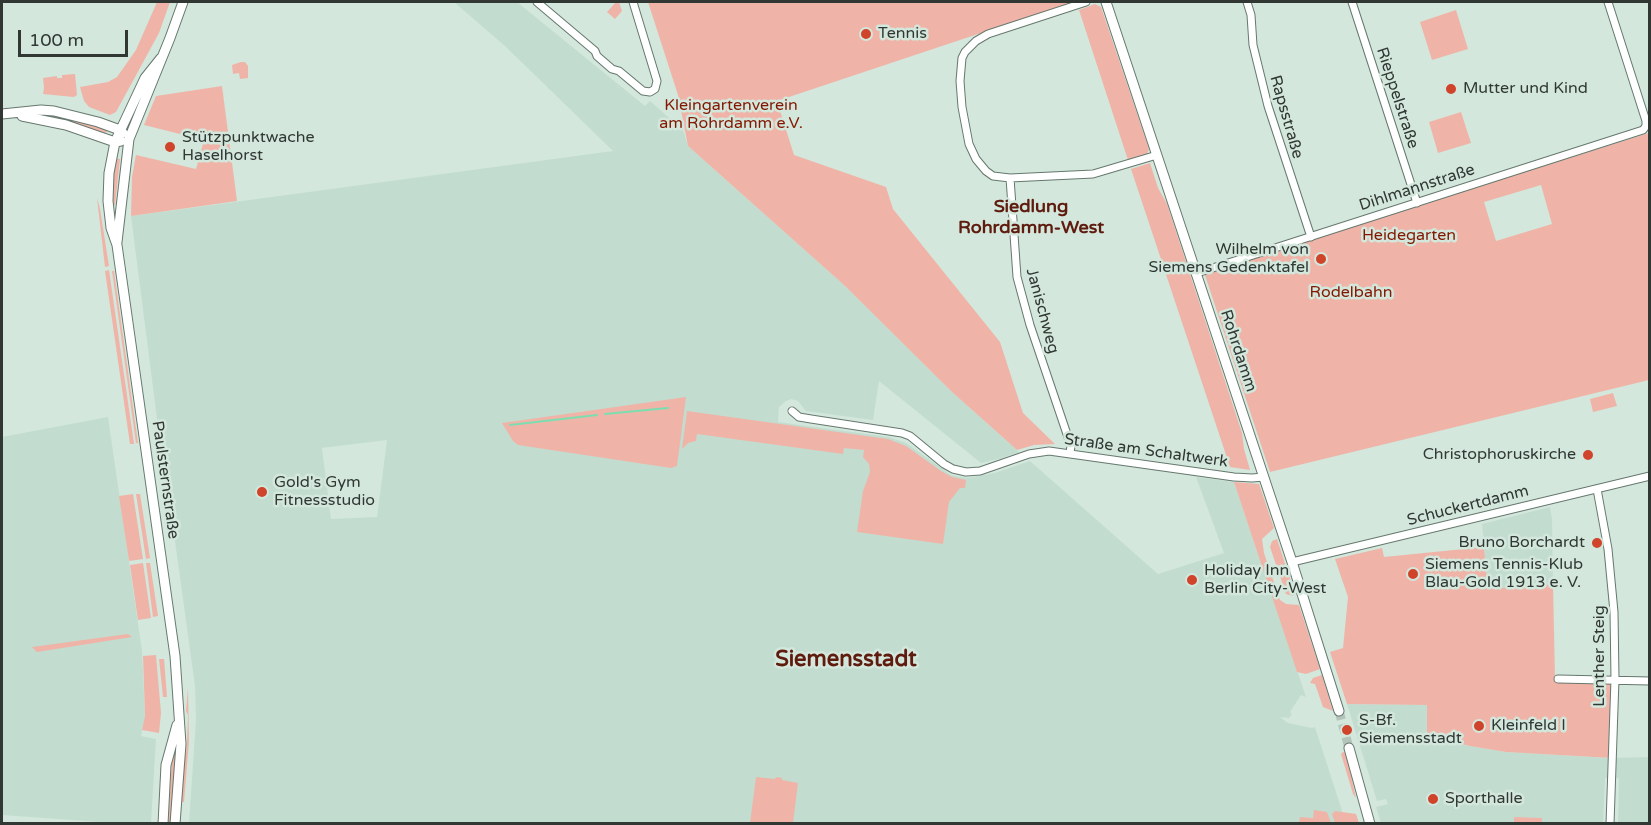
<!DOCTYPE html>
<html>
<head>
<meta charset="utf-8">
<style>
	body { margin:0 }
	#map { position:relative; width:1651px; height:825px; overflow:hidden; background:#d3e7dc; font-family:"Varela Round",sans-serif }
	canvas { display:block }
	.frame { position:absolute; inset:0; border:3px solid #313834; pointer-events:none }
	.scale { position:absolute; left:18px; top:30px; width:110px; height:27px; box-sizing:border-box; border:3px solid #313834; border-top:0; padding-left:8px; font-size:18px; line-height:21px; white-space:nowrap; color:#313834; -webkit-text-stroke:4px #d3e7dc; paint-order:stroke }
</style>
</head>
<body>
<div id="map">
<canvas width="1651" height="825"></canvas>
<div class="frame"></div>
<div class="scale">100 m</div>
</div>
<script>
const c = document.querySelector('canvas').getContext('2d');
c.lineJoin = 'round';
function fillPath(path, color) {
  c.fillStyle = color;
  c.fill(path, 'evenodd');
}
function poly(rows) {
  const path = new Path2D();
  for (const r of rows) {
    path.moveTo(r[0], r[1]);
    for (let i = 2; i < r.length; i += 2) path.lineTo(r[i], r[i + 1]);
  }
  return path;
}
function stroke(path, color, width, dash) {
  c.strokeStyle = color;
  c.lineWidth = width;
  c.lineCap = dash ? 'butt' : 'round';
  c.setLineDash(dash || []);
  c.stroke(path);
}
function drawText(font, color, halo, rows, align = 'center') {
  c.font = font + ' "Varela Round",sans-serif';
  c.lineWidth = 5;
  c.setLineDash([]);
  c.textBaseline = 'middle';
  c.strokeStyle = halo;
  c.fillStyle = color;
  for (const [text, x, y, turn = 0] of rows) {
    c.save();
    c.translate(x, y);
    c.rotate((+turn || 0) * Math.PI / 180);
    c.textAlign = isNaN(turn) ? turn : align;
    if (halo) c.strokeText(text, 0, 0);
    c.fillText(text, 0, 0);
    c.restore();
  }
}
const built = poly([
	[454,2,517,2,645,106,650,101,683,130,688,146,844,285,952,392,1019,452,1002,458,981,463,879,381,873,420,806,411,798,401,791,399,786,401,779,407,778,422,889,437,906,443,951,475,967,478,995,473,1030,461,1158,574,1224,553,1196,477,1234,482,1306,697,1301,695,1290,712,1292,714,1289,718,1280,717,1288,723,1312,728,1315,727,1346,823,189,823,196,719,195,686,165,469,169,468,165,442,160,442,131,216,613,151,506,47],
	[387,440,377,517,331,519,322,448],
	[108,417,142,651,145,717,141,736,156,739,151,823,113,823,2,815,2,437],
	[1550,507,1552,519,1553,584,1488,589,1482,524],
	[1347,704,1427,705,1452,743,1506,752,1612,758,1649,757,1649,823,1618,823,1619,778,1605,778,1603,823,1381,823,1376,807,1388,804,1386,799,1377,801]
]);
const green = poly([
	[157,2,170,2,159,33,116,112,110,115,89,107,84,101,80,87,108,82,117,77,136,50],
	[616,2,619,2,622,11,615,19,607,12],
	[648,2,1074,2,777,101,794,155,886,187,893,209,1000,342,1023,413,1055,444,1034,445,1017,450,952,392,844,285,688,146,678,95],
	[1095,4,1101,7,1149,149,1147,154,1128,160,1079,10],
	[1456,10,1468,49,1432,60,1420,22],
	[241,62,245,62,248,66,248,78,240,79,239,73,233,74,232,65],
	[75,74,77,95,74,97,43,94,44,88,43,78,57,76,57,78,62,78,62,75],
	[222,86,237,201,131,216,132,177,136,155,196,169,204,140,144,125,156,96],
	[1461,112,1471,143,1438,153,1429,122],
	[47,114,108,129,106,133,47,116],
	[1649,133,1649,380,1270,472,1204,272],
	[1541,185,1552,224,1496,241,1484,202],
	[115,158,120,159,115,205,112,205,112,181],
	[1150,163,1158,188,1167,204,1242,433,1244,449,1250,470,1230,467,1131,169],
	[97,198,100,209,109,266,105,267],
	[109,270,134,444,130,444,105,271],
	[112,271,114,271,138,443,136,443],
	[1613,393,1617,406,1593,412,1590,399],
	[686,397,677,466,671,468,518,445,513,441,502,423],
	[687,411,888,439,906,446,941,471,952,477,966,480,965,488,960,488,949,502,943,544,857,532,863,491,870,472,869,464,863,457,864,450,844,448,843,454,697,434,696,441,688,443,682,449],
	[1234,482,1259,484,1274,528,1262,539,1264,553,1280,600,1286,604,1299,605,1320,669,1306,674,1297,672],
	[133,494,143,559,129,561,119,496],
	[136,494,140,494,150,558,146,559],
	[1277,539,1295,594,1293,596,1286,594,1270,547,1272,541],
	[1484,547,1488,589,1553,584,1555,679,1615,679,1612,758,1506,752,1470,746,1427,736,1427,705,1347,704,1330,652,1343,648,1348,597,1335,559,1382,548,1384,557],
	[143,563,151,618,138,620,130,565],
	[146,563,150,563,158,616,153,617],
	[128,634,132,637,37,652,32,647],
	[156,655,161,713,159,733,142,730,145,716,143,656],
	[159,659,164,659,167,697,163,697],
	[1322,675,1332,708,1333,711,1323,707,1315,684,1310,683,1313,678],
	[188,688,189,741,184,802,181,802,184,756,186,754,187,741,188,715,186,711],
	[176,744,171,823,168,824,172,758],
	[1343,752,1346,753,1356,798,1353,794,1341,754],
	[756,777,775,779,776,777,782,778,782,780,798,783,793,823,750,823],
	[1314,810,1327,812,1331,823,1299,823,1300,817,1313,818],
	[1335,811,1356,814,1359,823,1335,823,1332,814],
	[1514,817,1542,818,1542,823,1514,823]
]);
const stream = poly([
	[605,414,668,408],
	[510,425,597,415]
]);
const secondaryTunnel = poly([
	[1339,711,1349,748]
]);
const street = poly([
	[537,2,595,51,597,56,612,69,619,71,643,91,650,92,655,89,657,81,633,2],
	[1086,2,988,34,976,41,965,52,962,58,960,81,962,107,969,144,976,159,986,171,993,176,1010,178,1093,174,1157,155],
	[1247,2,1251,15,1253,45,1268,106,1311,237],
	[1352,2,1417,203],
	[1010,178,1017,277,1030,325,1071,446,1070,453],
	[1197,273,1643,130,1646,126,1646,121,1608,2],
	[792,411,799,417,811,419,902,433,910,436,944,464,953,469,966,472,980,471,1029,454,1049,451,1234,477,1252,478,1264,477],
	[1597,489,1608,549,1614,612,1615,679,1610,824],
	[1292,562,1650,476],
	[1558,679,1650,681]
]);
const secondary = poly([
	[1106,2,1292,562,1339,711],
	[161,58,145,78,115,142,109,173,108,201,111,228,117,245,175,656,181,744,175,824],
	[2,114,41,110,54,111,98,122,120,130,123,133],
	[22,116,66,125,115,142,121,141],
	[117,242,129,139,170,38,183,2],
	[1349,748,1370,824],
	[163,824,166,765,177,725]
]);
const markers = [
	[866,34,6,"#cf442a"],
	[1451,89,6,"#cf442a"],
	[170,147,6,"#cf442a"],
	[1321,259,6,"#cf442a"],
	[1588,455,6,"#cf442a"],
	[262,492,6,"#cf442a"],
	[1597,543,6,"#cf442a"],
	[1413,574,6,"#cf442a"],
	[1192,580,6,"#cf442a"],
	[1479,726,6,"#cf442a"],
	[1347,730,6,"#cf442a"],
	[1433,799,6,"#cf442a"]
];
const poiNames = [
	["Tennis",878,34],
	["Mutter und Kind",1463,89],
	["Stützpunktwache",182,138],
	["Haselhorst",182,156],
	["Wilhelm von",1309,250,"right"],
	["Siemens Gedenktafel",1309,268,"right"],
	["Christophoruskirche",1576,455,"right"],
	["Gold's Gym",274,483],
	["Fitnessstudio",274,501],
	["Bruno Borchardt",1585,543,"right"],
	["Siemens Tennis-Klub",1425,565],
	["Blau-Gold 1913 e. V.",1425,583],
	["Holiday Inn",1204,571],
	["Berlin City-West",1204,589],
	["S-Bf.",1359,721],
	["Siemensstadt",1359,739],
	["Kleinfeld I",1491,726],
	["Sporthalle",1445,799]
];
const streetNames = [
	["Rieppelstraße",1397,98,72],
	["Rapsstraße",1286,117,74],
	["Dihlmannstraße",1417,188,-18],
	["Janischweg",1042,311,75],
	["Rohrdamm",1238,351,72],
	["Straße am Schaltwerk",1146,451,8],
	["Paulsternstraße",165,480,82],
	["Schuckertdamm",1468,506,-14],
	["Lenther Steig",1600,656,-90]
];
const parkNames = [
	["Kleingartenverein",731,106],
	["am Rohrdamm e.V.",731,124],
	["Heidegarten",1409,236],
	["Rodelbahn",1351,293]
];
const neighbourhoodNames = [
	["Siedlung",1031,207],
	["Rohrdamm-West",1031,228]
];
const districtNames = [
	["Siemensstadt",846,660]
];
fillPath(built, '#c2ddcf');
fillPath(green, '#efb4a7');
stroke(stream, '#7cdeb0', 2);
stroke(secondaryTunnel, '#b3c4ba', 9, [9, 4.5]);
stroke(street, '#66786e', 9);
stroke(secondary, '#66786e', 11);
stroke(street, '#fff', 7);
stroke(secondary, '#fff', 9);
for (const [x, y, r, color] of markers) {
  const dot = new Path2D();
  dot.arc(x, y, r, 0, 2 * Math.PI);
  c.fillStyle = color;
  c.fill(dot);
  stroke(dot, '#d3e7dc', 2);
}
drawText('16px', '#313834', '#d3e7dc', poiNames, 'left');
drawText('16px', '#313834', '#d3e7dc', streetNames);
drawText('16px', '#831701', '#d3e7dc', parkNames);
drawText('bold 18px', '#5e1b0e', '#d3e7dc', neighbourhoodNames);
drawText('bold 22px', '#5e1b0e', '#d3e7dc', districtNames);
</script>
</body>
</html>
